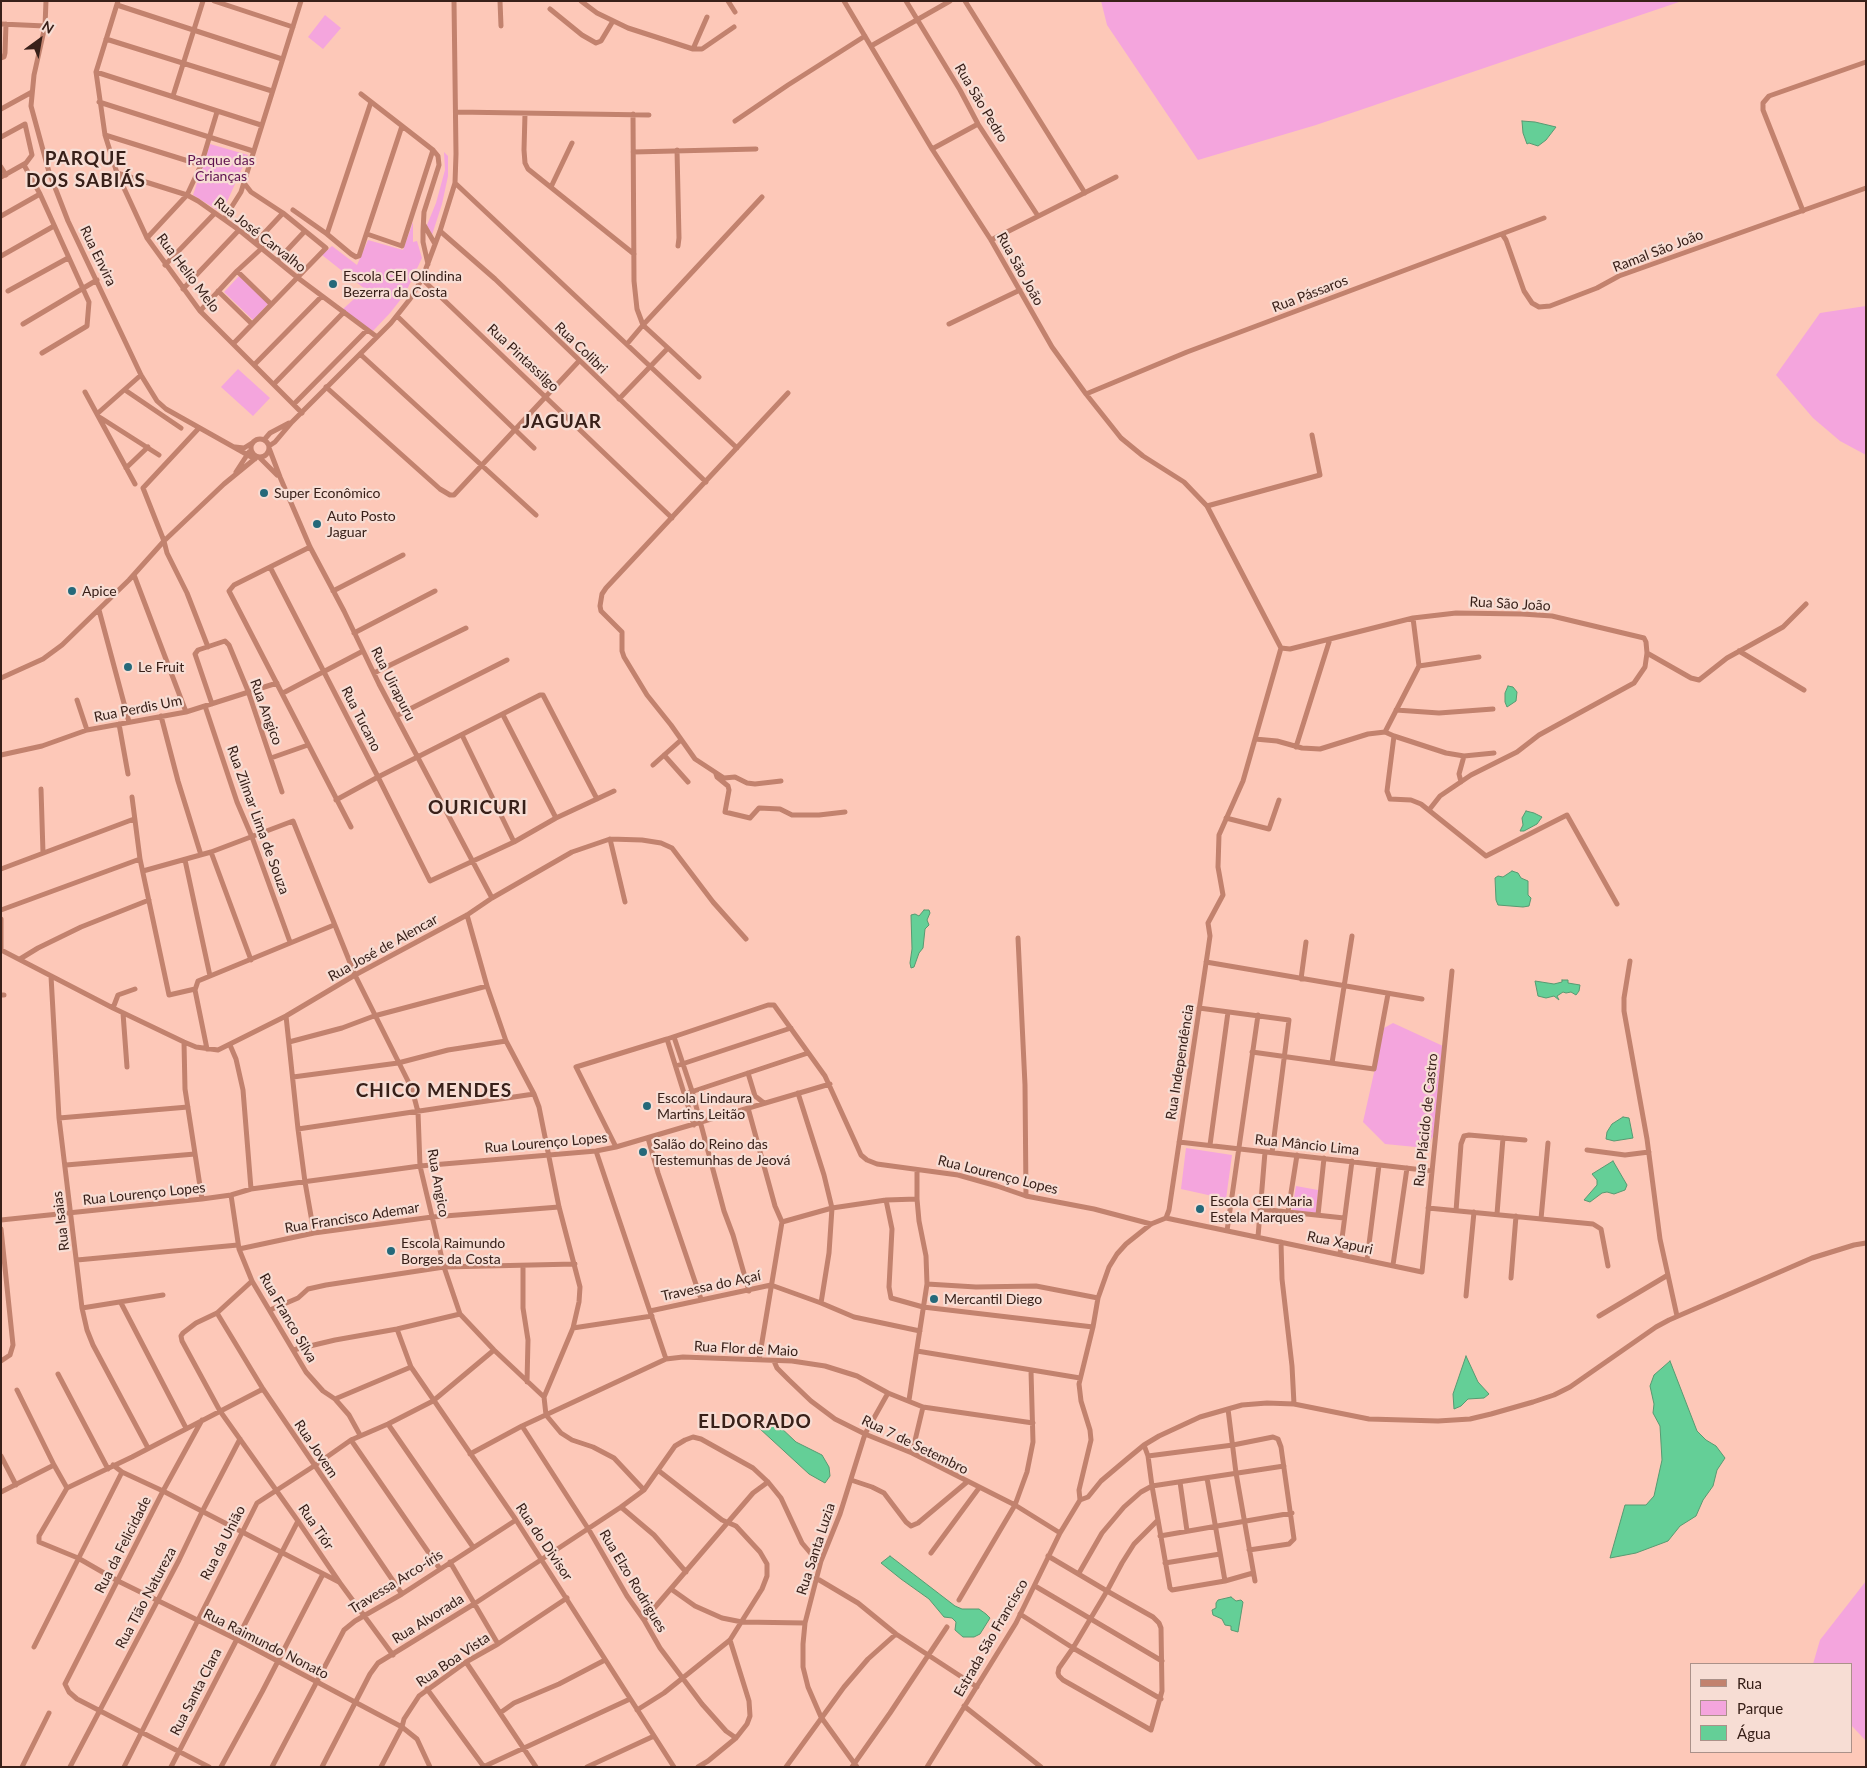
<!DOCTYPE html>
<html>
<head>
<meta charset="utf-8">
<style>
	body { margin:0 }
	#map { position:relative; width:1867px; height:1768px; overflow:hidden; background:#fdc8b8; font-family:Lato,sans-serif }
	canvas { display:block }
	.frame { position:absolute; inset:0; border:2px solid #382019; pointer-events:none }
	.legend { position:absolute; left:1690px; top:1663px; width:162px; height:90px; box-sizing:border-box; background:#f7ddd4; border:1px solid #ab9189; margin:0; padding:6px 9px; list-style:none; font-size:15px; color:#382019 }
	.legend li { display:flex; align-items:center; gap:10px; height:25px }
	.legend b { width:25px; border:1px solid #ab9189 }
	.north { position:absolute; left:15px; top:15px; width:50px; height:50px; -webkit-text-stroke:4px #f7ddd4; paint-order:stroke; rotate:32deg; font-size:14px; font-weight:700; line-height:20px; text-align:center; color:#382019 }
	.north::after { content:''; display:block; margin:auto; width:18px; height:22px; background:#382019; clip-path:polygon(50% 0,100% 100%,50% 72%,0 100%) }
</style>
</head>
<body>
<div id="map">
<canvas width="1867" height="1768"></canvas>
<div class="frame"></div>
<ul class="legend">
<li><b style="height:6px;background:#c2826e"></b>Rua</li>
<li><b style="height:14px;background:#f4a5dd"></b>Parque</li>
<li><b style="height:14px;background:#64cf97"></b>Água</li>
</ul>
<div class="north">N</div>
</div>
<script>
const c = document.querySelector('canvas').getContext('2d');
c.lineJoin = 'round';
function fillPath(path, color) {
  c.fillStyle = color;
  c.fill(path, 'evenodd');
}
function poly(rows) {
  const path = new Path2D();
  for (const r of rows) {
    if (r.length === 3) {
      path.moveTo(r[0] + r[2], r[1]);
      path.arc(r[0], r[1], r[2], 0, 2 * Math.PI);
      continue;
    }
    path.moveTo(r[0], r[1]);
    for (let i = 2; i < r.length; i += 2) path.lineTo(r[i], r[i + 1]);
  }
  return path;
}
function stroke(path, color, width, dash) {
  c.strokeStyle = color;
  c.lineWidth = width;
  c.lineCap = dash ? 'butt' : 'round';
  c.setLineDash(dash || []);
  c.stroke(path);
}
function drawText(font, color, halo, rows, align = 'center') {
  c.font = font + ' Lato,sans-serif';
  c.lineWidth = 4.5;
  c.setLineDash([]);
  c.textBaseline = 'middle';
  c.strokeStyle = halo;
  c.fillStyle = color;
  for (const [text, x, y, turn = 0] of rows) {
    c.save();
    c.translate(x, y);
    c.rotate((+turn || 0) * Math.PI / 180);
    c.textAlign = isNaN(turn) ? turn : align;
    if (halo) c.strokeText(text, 0, 0);
    c.fillText(text, 0, 0);
    c.restore();
  }
}
const green = poly([
	[1101,1,1682,1,1316,125,1198,160,1107,25],
	[325,15,341,28,323,49,308,37],
	[210,144,248,155,222,213,193,195],
	[444,152,448,156,448,176,442,204,432,235,427,225,436,203,445,170],
	[413,222,413,242,417,241,422,258,405,294,390,313,372,332,343,309,365,289,322,255,332,246,357,265,368,240,403,250],
	[239,276,268,304,253,320,224,292],
	[1866,306,1866,455,1840,441,1813,418,1776,375,1820,313],
	[238,369,270,398,253,416,221,387],
	[1393,1023,1443,1046,1435,1133,1426,1148,1385,1144,1363,1122,1384,1028],
	[1186,1148,1232,1155,1226,1199,1181,1189],
	[1296,1186,1318,1190,1316,1214,1292,1210],
	[1866,1581,1866,1741,1851,1725,1851,1664,1813,1664,1820,1640]
]);
const water = poly([
	[1522,121,1535,122,1556,127,1546,140,1538,146,1529,143,1527,144,1523,133,1522,121],
	[1508,686,1513,687,1517,692,1516,701,1507,707,1505,702,1505,693,1508,686],
	[1526,811,1534,813,1542,817,1537,824,1524,831,1520,831,1523,825,1522,818,1526,811],
	[1512,871,1518,873,1521,878,1528,881,1528,895,1531,898,1529,906,1523,907,1498,905,1496,900,1495,878,1498,876,1503,877,1512,871],
	[924,910,929,910,930,913,927,920,929,925,925,929,923,948,919,953,914,967,911,968,910,963,912,949,911,915,915,914,919,916,924,910],
	[1562,980,1568,980,1568,983,1580,985,1579,991,1576,995,1571,992,1566,993,1563,992,1557,996,1559,1000,1554,996,1546,998,1538,996,1535,981,1554,984,1562,982,1562,980],
	[1623,1117,1629,1118,1633,1138,1614,1141,1606,1139,1607,1132,1612,1124,1623,1117],
	[1613,1161,1627,1185,1625,1190,1614,1194,1607,1192,1602,1193,1590,1202,1584,1200,1597,1185,1597,1180,1592,1174,1613,1161],
	[1466,1356,1478,1382,1489,1394,1484,1398,1468,1399,1461,1406,1454,1409,1453,1394,1466,1356],
	[1670,1361,1697,1431,1706,1440,1716,1446,1725,1458,1717,1470,1713,1486,1703,1500,1696,1516,1680,1526,1668,1541,1636,1553,1610,1558,1625,1505,1646,1505,1654,1496,1662,1460,1660,1426,1653,1413,1654,1404,1650,1386,1654,1375,1670,1361],
	[760,1424,778,1425,796,1442,822,1455,829,1467,830,1476,825,1483,809,1474,759,1428,760,1424],
	[890,1556,955,1606,962,1609,979,1609,986,1614,990,1618,980,1634,974,1637,963,1637,955,1630,956,1622,952,1618,944,1617,929,1599,901,1579,881,1563,890,1556],
	[1231,1597,1236,1601,1241,1600,1243,1602,1238,1632,1231,1630,1231,1626,1225,1625,1222,1619,1213,1615,1212,1610,1216,1608,1216,1603,1218,1600,1231,1597]
]);
const minor = poly([
	[46,1,45,26,34,75,31,106,49,172,68,221,141,375,157,401,166,409,255,459],
	[118,1,96,72,105,135,117,173,147,238,200,311,302,413],
	[214,1,293,27],
	[500,1,501,26],
	[581,1,597,13,628,28,693,49,702,49,734,27],
	[728,1,735,12],
	[844,1,932,149,991,240,1052,347,1086,394,1121,438,1143,456,1184,482,1207,506,1281,648],
	[906,1,960,90,978,124,1038,216],
	[965,1,1085,193],
	[117,5,282,59],
	[550,9,582,35,596,43,601,41,613,21],
	[1,24,45,26],
	[106,39,272,91],
	[871,46,950,1],
	[693,49,707,17],
	[1,58,4,57,5,53,6,24],
	[96,72,261,125],
	[361,94,433,150,402,246,367,234],
	[173,96,203,1],
	[99,102,253,151],
	[1,109,32,92],
	[456,112,649,115],
	[525,114,524,150,525,163,528,169,634,254],
	[735,121,788,85,865,36],
	[105,135,201,165],
	[1,137,25,124,32,155,26,163,1,177],
	[932,149,978,124],
	[677,150,679,238,678,246],
	[633,152,756,149],
	[24,165,40,194,89,302,87,326,42,353],
	[1,167,6,175],
	[117,173,187,195,198,201,239,230,298,278,377,337],
	[455,183,737,448],
	[551,187,572,143],
	[293,210,327,234,351,254,356,257,359,256,402,126],
	[1803,211,1763,110,1763,103,1769,96,1866,62],
	[1,216,40,194],
	[224,219,241,192,301,1],
	[424,225,435,244],
	[440,231,495,279,706,482],
	[327,234,371,102],
	[1502,234,1506,240,1524,291,1532,303,1539,307,1550,306,1597,288,1619,276,1866,188],
	[147,238,187,195,201,165,217,112],
	[991,240,1116,177],
	[255,243,283,213],
	[1,256,54,226],
	[277,261,305,231],
	[428,264,423,242,423,231,424,212,439,165,438,156,433,150],
	[165,265,215,213],
	[237,271,271,304],
	[422,279,672,518],
	[183,289,239,230],
	[8,291,68,258],
	[218,291,252,324],
	[200,311,237,271,262,248],
	[397,316,534,448],
	[23,324,97,280],
	[949,324,1020,290],
	[233,344,326,248,283,213,251,192,244,183],
	[627,344,643,325,762,197],
	[668,348,699,377],
	[360,354,536,515],
	[254,365,322,296],
	[274,384,344,312],
	[326,387,440,489,450,495,454,495,579,361],
	[125,390,181,428],
	[85,392,135,484],
	[1086,394,1187,352,1544,218],
	[619,399,668,348,643,325,637,309,634,281,633,114],
	[294,404,367,330],
	[98,413,141,375],
	[101,418,159,455],
	[199,428,143,488,164,541,167,553,187,593,208,647],
	[260,448,9],
	[264,440,270,433,289,423],
	[269,446,275,442,292,422,391,323,410,299,422,279,440,231,455,183,456,154,454,1],
	[235,447,244,448,252,443],
	[269,448,280,477,310,547,344,611,379,684,492,898],
	[260,458,277,475],
	[126,468,148,447],
	[236,472,249,452],
	[1207,506,1320,475,1312,435],
	[310,547,234,585,229,591,351,827],
	[270,567,378,777,430,881,514,842,556,818,614,791],
	[134,575,186,712],
	[333,591,403,555],
	[99,610,129,722],
	[354,633,435,591],
	[1281,648,1290,649,1413,618,1456,613,1522,614,1552,616,1644,638,1646,642,1647,653,1645,667,1634,683,1539,735,1517,752,1471,775,1440,796,1429,810],
	[1739,651,1804,690],
	[1647,653,1691,678,1699,680,1727,658,1783,627,1806,604],
	[1419,666,1479,657],
	[374,673,466,628],
	[1,678,43,659,62,645,129,580,164,541,224,484,257,457],
	[283,693,363,651],
	[77,700,87,730],
	[212,704,195,654,198,650,225,641,229,645,248,691,282,792],
	[205,706,237,802,252,837,290,942],
	[1396,710,1439,713,1493,709],
	[503,715,556,818],
	[161,716,178,781,201,855],
	[396,716,507,660],
	[119,724,128,774],
	[1385,732,1419,666,1413,618],
	[462,735,514,842],
	[1394,736,1387,791,1390,799,1411,800,1421,804,1486,856,1567,815,1617,904],
	[1255,739,1277,741,1302,748,1320,749,1368,734,1385,732,1394,736,1446,753,1464,756,1494,753],
	[1296,747,1330,639],
	[1,755,42,746,87,730,186,712,277,683],
	[664,755,688,782],
	[271,758,308,745],
	[653,765,681,740],
	[716,774,717,777,728,786,729,790,725,812,750,818,759,808,780,809,792,815,819,815,845,812],
	[781,781,755,784,747,783,735,777,724,778,695,759,671,725,647,695,624,657,622,651,622,632,601,611,600,606,602,594,606,588,788,393],
	[1461,782,1459,774,1464,756],
	[41,789,43,853],
	[132,797,140,859,169,995,195,989],
	[336,800,378,777,540,695,543,695,597,799],
	[1226,818,1269,829,1279,800],
	[610,839,625,902],
	[211,852,251,960],
	[185,860,210,976],
	[1,869,134,819],
	[143,871,211,852,293,821,355,975,412,1089,418,1112,420,1166,444,1267,460,1314,494,1350,544,1397,546,1415,561,1433,572,1440,593,1447,614,1458,644,1490],
	[1,910,140,859],
	[467,915,487,986,506,1041,534,1094,539,1107,559,1207,580,1287,579,1302,573,1328,544,1397],
	[1,919,1,950],
	[1018,938,1025,1085,1026,1196],
	[1,950,113,1008,184,1042,196,1047,218,1050,286,1016,355,975,467,915,492,898,572,852,610,839,642,840,661,843,672,848,713,902,746,939],
	[20,959,38,948,81,927,149,900],
	[1630,961,1624,998,1624,1011,1647,1139,1660,1239,1677,1316],
	[1206,962,1422,999],
	[51,976,59,1118,82,1308,87,1330,93,1345,148,1448],
	[1301,979,1306,942],
	[1,995,4,995],
	[113,1008,118,995,135,989],
	[1199,1008,1289,1020,1272,1153],
	[123,1013,127,1067],
	[286,1016,298,1129,305,1182,314,1233],
	[674,1037,692,1091,724,1211,733,1235,749,1291],
	[667,1039,694,1125],
	[184,1042,185,1089,202,1199],
	[289,1042,342,1028,374,1016,487,986],
	[230,1045,236,1059,243,1090,251,1189],
	[207,1049,195,990,198,981,334,925],
	[1252,1052,1374,1069,1388,994],
	[1332,1063,1352,936],
	[676,1066,791,1028],
	[748,1073,755,1096,764,1103],
	[293,1077,398,1063,448,1050,506,1041],
	[798,1093,824,1175,832,1208,829,1253,821,1303],
	[685,1094,808,1053],
	[748,1108,775,1206,782,1222,759,1360],
	[59,1118,188,1107],
	[298,1129,534,1094],
	[648,1138,658,1173,701,1299],
	[1179,1142,1432,1171],
	[1210,1145,1228,1012],
	[616,1147,576,1067,667,1039,768,1005,774,1005,825,1076,861,1155,867,1160,877,1164,958,1175,997,1186,1026,1196,1094,1209,1151,1224],
	[1587,1150,1625,1155,1649,1152],
	[596,1151,666,1359],
	[66,1165,195,1154],
	[231,1195,239,1249,252,1281,306,1372,323,1391,335,1399,349,1415,360,1435],
	[886,1200,892,1229,889,1287,891,1298,923,1307,1093,1327],
	[1428,1208,1593,1224,1601,1229,1608,1266],
	[1260,1209,1344,1218],
	[1456,1211,1461,1144,1464,1136,1469,1135,1525,1140],
	[1288,1212,1297,1155],
	[1497,1214,1503,1138],
	[1318,1215,1324,1158],
	[1166,1218,1422,1272,1452,971],
	[1541,1219,1548,1143],
	[1,1220,202,1199,231,1195,251,1189,420,1166,596,1151,616,1147,830,1084],
	[782,1222,832,1208,886,1200,917,1199],
	[1,1229,13,1345,10,1355,1,1361],
	[1227,1231,1258,1015],
	[1258,1237,1265,1152],
	[1281,1242,1282,1279,1292,1366,1294,1404],
	[239,1249,314,1233,432,1217,559,1207],
	[1340,1254,1352,1161],
	[77,1260,238,1245],
	[1367,1260,1379,1165],
	[1393,1265,1407,1168],
	[523,1266,523,1308,528,1340,527,1382],
	[1511,1278,1516,1216],
	[252,1281,217,1313,196,1323,183,1333,181,1336,182,1341,220,1411,298,1521,340,1583,393,1655],
	[927,1284,976,1287,1036,1286,1098,1298],
	[1466,1296,1474,1212],
	[121,1303,186,1428],
	[82,1308,163,1295],
	[270,1310,298,1298,308,1289,326,1285,444,1267,575,1264],
	[650,1311,771,1285,821,1303,854,1317,920,1331],
	[217,1313,263,1389,402,1594],
	[1599,1316,1668,1275],
	[573,1328,652,1316],
	[397,1329,411,1367,516,1520,674,1767],
	[293,1350,335,1340,397,1329,460,1314],
	[917,1351,1080,1378],
	[774,1361,777,1368,789,1380,811,1401,835,1419,865,1434,912,1453,1015,1505,1060,1533],
	[58,1374,108,1469],
	[17,1390,54,1465,67,1488],
	[335,1399,411,1367],
	[909,1400,927,1284,926,1256,919,1221,917,1199,917,1170],
	[1228,1409,1236,1473,1255,1581],
	[202,1420,163,1491,65,1684,69,1692,77,1699,209,1767],
	[388,1424,473,1547],
	[522,1426,589,1530,627,1596,644,1620,660,1648,702,1704,726,1731,736,1738],
	[351,1440,440,1569],
	[1144,1445,1148,1456,1152,1486,1170,1588,1172,1590,1225,1581,1253,1573],
	[912,1453,923,1407],
	[470,1454,522,1426,666,1359,683,1357,792,1361,825,1366,857,1376,888,1393,923,1407,1033,1423],
	[1,1456,16,1485],
	[1148,1456,1233,1445,1273,1437,1278,1439,1281,1447,1294,1539,1289,1544,1249,1550],
	[113,1465,122,1472,163,1491,339,1582],
	[1207,1478,1225,1581],
	[851,1480,872,1487,884,1493,906,1522,911,1526,918,1523,967,1482],
	[1180,1482,1187,1531],
	[67,1488,39,1536,39,1542,78,1558,118,1581,236,1639,402,1727,417,1739,430,1767],
	[67,1488,132,1457,263,1389],
	[1,1492,54,1465],
	[1080,1500,1088,1497,1101,1481,1127,1459,1144,1445,1159,1436,1200,1417,1242,1405,1267,1403,1294,1404,1369,1419,1438,1421,1470,1419,1491,1414,1533,1402,1554,1395,1570,1387,1656,1327,1669,1320,1812,1258,1854,1245,1866,1243],
	[621,1507,654,1535,686,1572],
	[1160,1536,1292,1513],
	[931,1553,979,1488],
	[1048,1556,1107,1591,1153,1617,1159,1623,1161,1628,1162,1691,1151,1730,1063,1680,1059,1676,1058,1673,1059,1668,1073,1648,1107,1591,1122,1563,1134,1544,1158,1520],
	[450,1562,498,1644],
	[1165,1563,1220,1554],
	[1079,1573,1102,1533,1124,1507,1141,1492,1152,1486,1284,1466],
	[816,1578,858,1603,896,1634,977,1687],
	[1035,1586,1162,1661],
	[671,1589,695,1606,722,1618,742,1622,805,1623],
	[959,1600,1015,1505,1027,1472,1033,1442,1031,1371],
	[1020,1614,1073,1648,1161,1699],
	[644,1620,753,1493,768,1482],
	[34,1647,122,1472],
	[466,1662,536,1767],
	[427,1689,484,1767],
	[964,1706,1041,1767],
	[637,1710,664,1693,730,1640,762,1589,767,1576,767,1564,760,1552,736,1526,722,1520,659,1471],
	[500,1713,514,1703,559,1684,605,1660],
	[22,1767,49,1713],
	[70,1767,179,1560,202,1512,240,1439],
	[124,1767,257,1503,314,1466,351,1440,388,1424,433,1401,494,1350],
	[171,1767,298,1521],
	[221,1767,262,1692,323,1574],
	[272,1767,344,1630,355,1621,402,1594,516,1520],
	[322,1767,370,1674,378,1663,474,1604,621,1507,644,1490,675,1446,685,1440,693,1437,701,1439,753,1468,768,1482,781,1498,802,1543,813,1556,821,1561],
	[381,1767,402,1727,404,1719,419,1696,466,1662,498,1644,567,1598],
	[483,1767,630,1699],
	[587,1767,654,1736],
	[698,1767,708,1761,736,1738,747,1724,750,1716,749,1701,730,1640],
	[786,1767,844,1687,868,1659,896,1634],
	[852,1767,890,1713,947,1627],
	[857,1767,821,1717,808,1687,803,1667,803,1644,805,1623,821,1561,840,1514,865,1434,888,1393],
	[927,1767,1016,1623,1060,1533,1080,1500,1079,1490,1091,1440,1090,1430,1081,1401,1079,1384,1093,1327,1098,1298,1109,1267,1117,1254,1126,1244,1151,1224,1166,1218,1169,1210,1208,950,1210,936,1208,923,1223,895,1218,867,1219,835,1243,781,1281,648]
]);
const markers = [
	[333,284,5,"#25697a"],
	[264,493,5,"#25697a"],
	[317,524,5,"#25697a"],
	[72,591,5,"#25697a"],
	[128,667,5,"#25697a"],
	[647,1106,5,"#25697a"],
	[643,1152,5,"#25697a"],
	[1200,1209,5,"#25697a"],
	[391,1251,5,"#25697a"],
	[934,1299,5,"#25697a"]
];
const streetNames = [
	["Rua São Pedro",981,103,59],
	["Rua José Carvalho",260,235,38],
	["Ramal São João",1658,251,-21],
	["Rua Envira",98,256,64],
	["Rua São João",1020,269,61],
	["Rua Helio Melo",188,273,53],
	["Rua Pássaros",1310,294,-21],
	["Rua Colibri",581,348,44],
	["Rua Pintassilgo",523,358,43],
	["Rua São João",1510,604,3],
	["Rua Uirapuru",393,684,63],
	["Rua Perdis Um",138,709,-11],
	["Rua Angico",266,712,70],
	["Rua Tucano",361,719,63],
	["Rua Zilmar Lima de Souza",258,820,70],
	["Rua José de Alencar",383,948,-29],
	["Rua Independência",1180,1062,-81],
	["Rua Plácido de Castro",1426,1120,-84],
	["Rua Lourenço Lopes",546,1143,-5],
	["Rua Mâncio Lima",1307,1145,6],
	["Rua Lourenço Lopes",998,1175,14],
	["Rua Angico",438,1183,80],
	["Rua Lourenço Lopes",144,1194,-6],
	["Rua Francisco Ademar",352,1218,-9],
	["Rua Isaias",61,1221,-97],
	["Rua Xapuri",1340,1243,12],
	["Travessa do Açaí",711,1286,-12],
	["Rua Franco Silva",288,1318,60],
	["Rua Flor de Maio",746,1349,3],
	["Rua 7 de Setembro",915,1445,26],
	["Rua Jovem",316,1449,56],
	["Rua Tiór",316,1527,56],
	["Rua do Divisor",544,1542,56],
	["Rua da União",223,1543,-63],
	["Rua da Felicidade",123,1545,-63],
	["Rua Santa Luzia",816,1549,-72],
	["Rua Elzo Rodrigues",633,1581,59],
	["Travessa Arco-íris",396,1582,-32],
	["Rua Tião Natureza",146,1598,-62],
	["Rua Alvorada",428,1619,-32],
	["Estrada São Francisco",991,1638,-60],
	["Rua Raimundo Nonato",266,1644,27],
	["Rua Boa Vista",453,1660,-34],
	["Rua Santa Clara",196,1692,-63]
];
const parkNames = [
	["Parque das",221,160],
	["Crianças",221,176]
];
const poiNames = [
	["Escola CEI Olindina",343,276],
	["Bezerra da Costa",343,292],
	["Super Econômico",274,493],
	["Auto Posto",327,516],
	["Jaguar",327,532],
	["Apice",82,591],
	["Le Fruit",138,667],
	["Escola Lindaura",657,1098],
	["Martins Leitão",657,1114],
	["Salão do Reino das",653,1144],
	["Testemunhas de Jeová",653,1160],
	["Escola CEI Maria",1210,1201],
	["Estela Marques",1210,1217],
	["Escola Raimundo",401,1243],
	["Borges da Costa",401,1259],
	["Mercantil Diego",944,1299]
];
const districtNames = [
	["PARQUE",86,159],
	["DOS SABIÁS",86,181],
	["JAGUAR",562,422],
	["OURICURI",478,808],
	["CHICO MENDES",434,1091],
	["ELDORADO",755,1422]
];
fillPath(green, '#f4a5dd');
fillPath(water, '#64cf97');
stroke(water, '#579a71', 1);
stroke(minor, '#c2826e', 5);
for (const [x, y, r, color] of markers) {
  const dot = new Path2D();
  dot.arc(x, y, r, 0, 2 * Math.PI);
  c.fillStyle = color;
  c.fill(dot);
  stroke(dot, '#f7ddd4', 2);
}
drawText('14px', '#382019', '#f7ddd4', streetNames);
drawText('14px', '#5e124e', '#f7ddd4', parkNames);
drawText('14px', '#382019', '#f7ddd4', poiNames, 'left');
c.letterSpacing = '1px';
drawText('bold 19px', '#382019', '#f7ddd4', districtNames);
c.letterSpacing = '0px';
</script>
</body>
</html>
